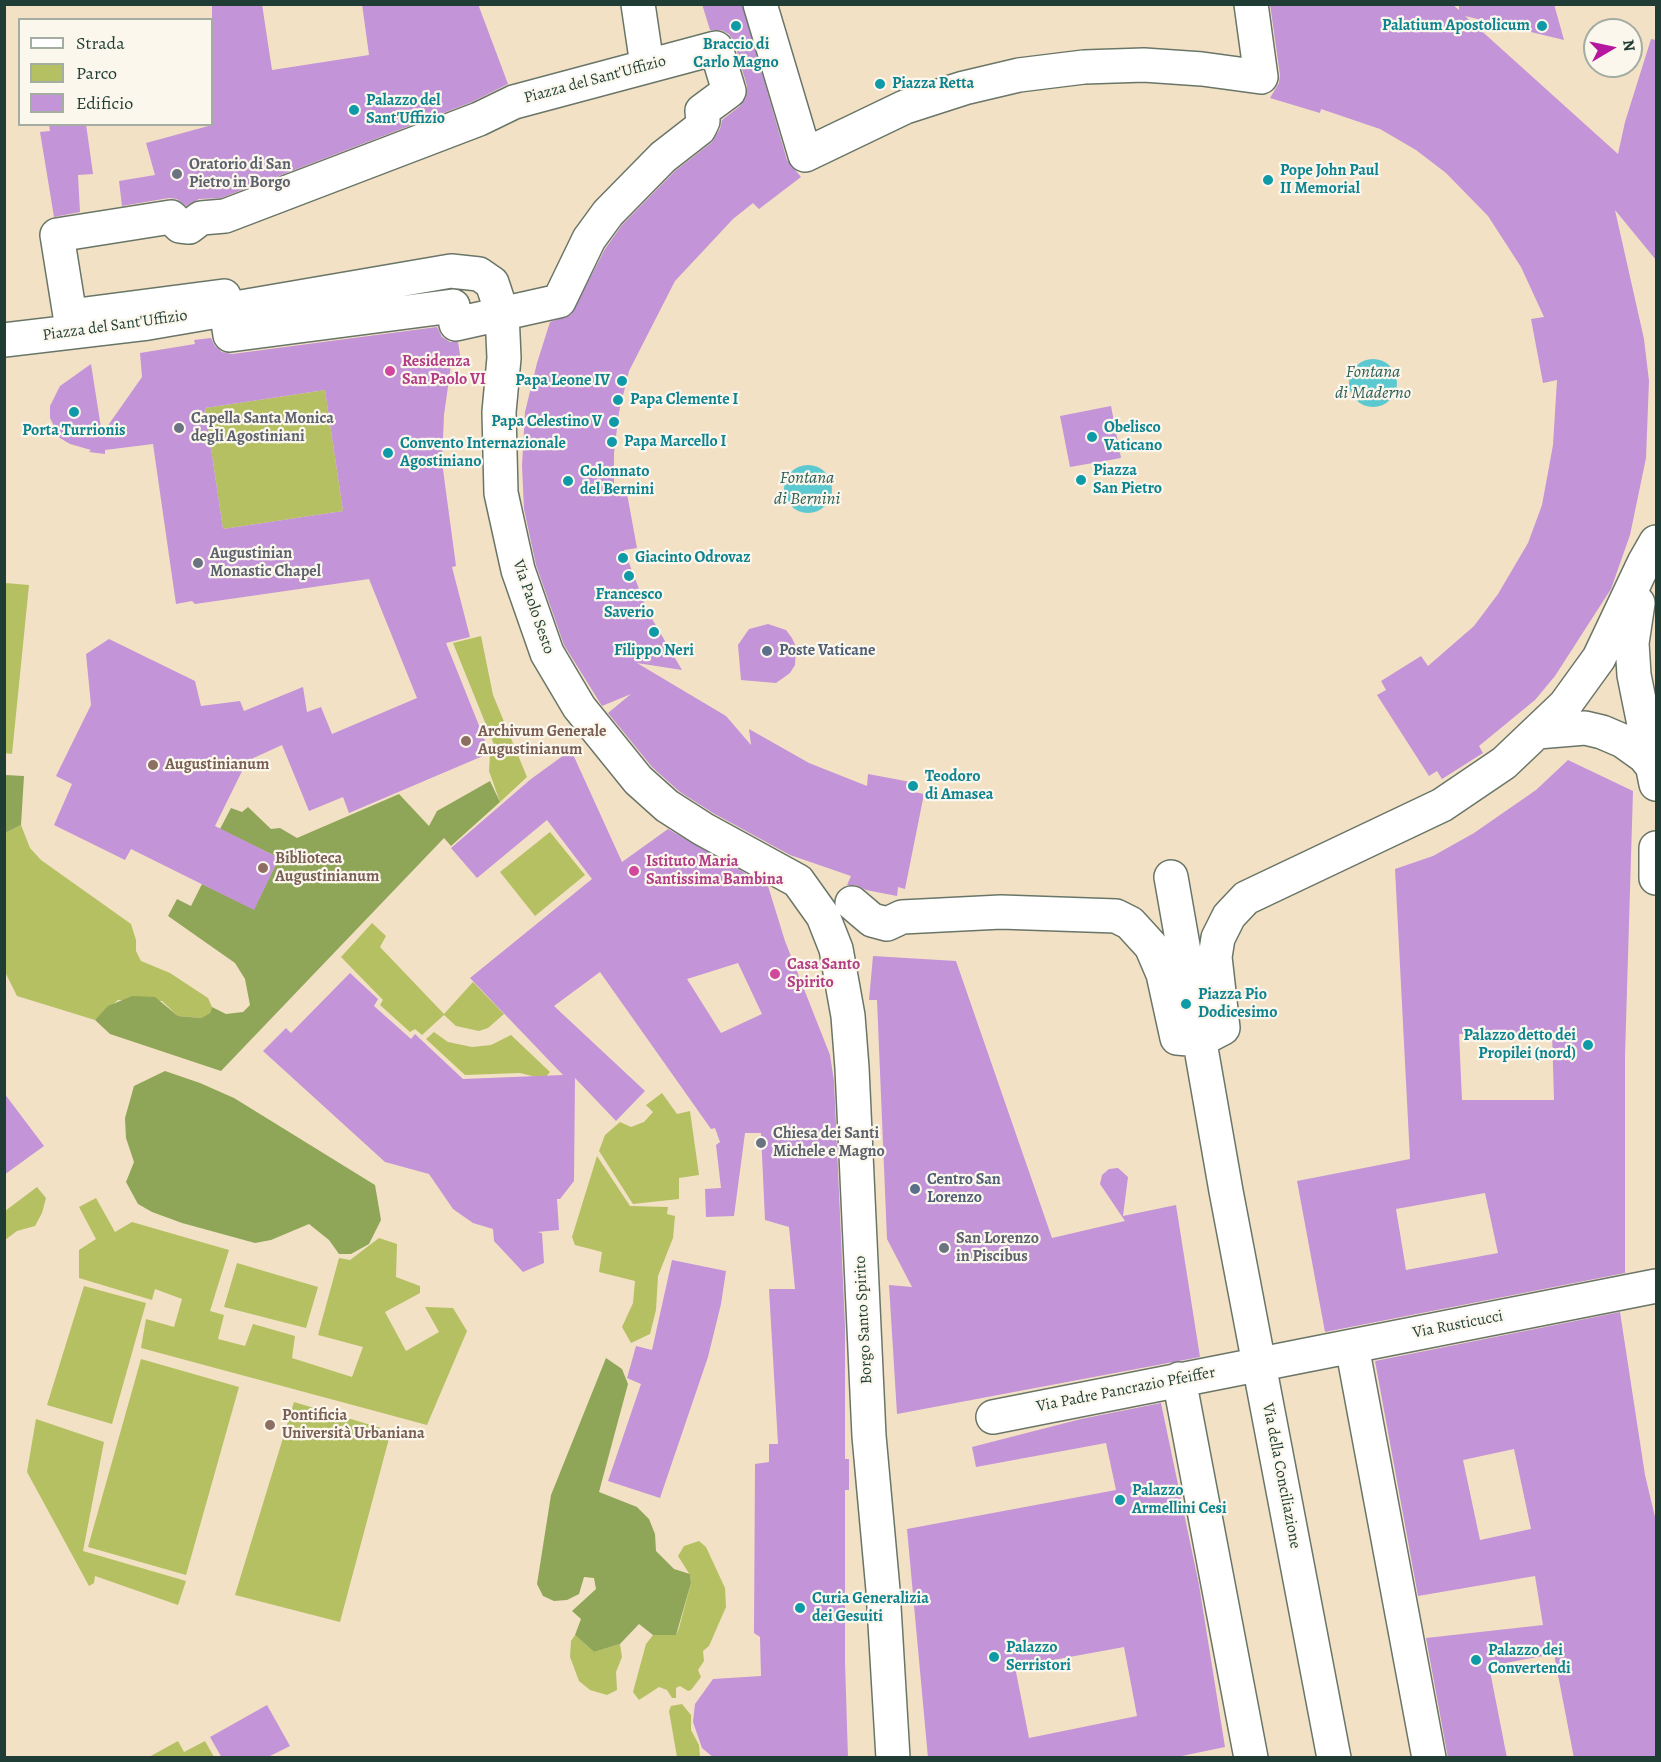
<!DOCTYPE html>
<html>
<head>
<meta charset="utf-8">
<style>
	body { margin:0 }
	#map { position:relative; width:1661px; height:1762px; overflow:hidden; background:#f3e1c6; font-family:Alegreya,serif }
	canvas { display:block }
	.frame { position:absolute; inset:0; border:6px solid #1f3d34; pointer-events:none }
	.legend { position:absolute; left:18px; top:18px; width:195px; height:108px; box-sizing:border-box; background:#fbf7ec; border:2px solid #a3ada2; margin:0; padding:8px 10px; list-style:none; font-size:18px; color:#1f3d34 }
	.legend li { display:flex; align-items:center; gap:12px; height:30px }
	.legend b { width:30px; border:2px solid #a3ada2 }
	.north { position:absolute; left:1583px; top:18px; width:60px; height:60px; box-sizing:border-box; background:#fbf7ec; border:2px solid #a3ada2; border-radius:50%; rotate:81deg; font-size:16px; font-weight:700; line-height:24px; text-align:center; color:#1f3d34 }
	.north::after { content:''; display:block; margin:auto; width:21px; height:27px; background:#b5179e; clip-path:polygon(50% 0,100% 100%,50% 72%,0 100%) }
</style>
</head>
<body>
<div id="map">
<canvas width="1661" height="1762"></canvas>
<div class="frame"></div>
<ul class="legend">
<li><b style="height:8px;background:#fff"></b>Strada</li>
<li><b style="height:16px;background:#b4c062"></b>Parco</li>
<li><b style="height:16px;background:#c394d7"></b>Edificio</li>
</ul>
<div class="north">N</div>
</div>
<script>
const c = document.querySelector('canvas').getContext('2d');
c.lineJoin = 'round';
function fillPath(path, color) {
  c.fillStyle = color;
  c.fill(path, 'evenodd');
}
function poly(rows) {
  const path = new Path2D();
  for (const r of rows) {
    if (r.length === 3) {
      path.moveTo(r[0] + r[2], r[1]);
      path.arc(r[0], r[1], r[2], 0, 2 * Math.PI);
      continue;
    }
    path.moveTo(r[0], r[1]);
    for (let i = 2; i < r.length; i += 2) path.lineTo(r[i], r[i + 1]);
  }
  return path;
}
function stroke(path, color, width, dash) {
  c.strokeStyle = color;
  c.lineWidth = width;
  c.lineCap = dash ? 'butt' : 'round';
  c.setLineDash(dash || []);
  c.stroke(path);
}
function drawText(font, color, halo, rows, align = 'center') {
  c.font = font + ' Alegreya,serif';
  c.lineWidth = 4.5;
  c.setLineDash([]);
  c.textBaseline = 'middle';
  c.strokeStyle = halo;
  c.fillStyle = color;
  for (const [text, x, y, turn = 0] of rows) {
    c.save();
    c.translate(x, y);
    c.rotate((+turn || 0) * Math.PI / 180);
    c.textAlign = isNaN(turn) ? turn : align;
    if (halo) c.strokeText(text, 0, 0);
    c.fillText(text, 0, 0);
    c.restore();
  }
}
const green = poly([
	[325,390,343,511,223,529,205,408],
	[5,583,29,585,12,754,4,753],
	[481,636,493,695,527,777,500,802,489,771,490,755,497,752,453,643],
	[21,825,30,848,41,860,131,924,136,940,136,951,141,961,170,973,208,998,212,1007,210,1013,201,1018,178,1016,162,1001,118,1000,95,1020,17,996,5,972,5,833],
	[550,832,585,875,535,916,500,872],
	[372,923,386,936,380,947,444,1014,473,982,504,1014,488,1028,479,1031,456,1026,444,1015,422,1035,415,1029,410,1032,380,1005,383,1000,341,957],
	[434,1032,448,1042,472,1047,491,1045,511,1035,550,1072,544,1079,520,1073,465,1075,426,1039],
	[662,1093,677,1114,690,1111,699,1175,679,1178,679,1199,633,1204,599,1151,605,1135,620,1122,631,1127,644,1122,653,1112,646,1105],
	[597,1156,630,1206,668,1207,667,1214,675,1216,673,1238,658,1276,656,1310,650,1334,631,1343,622,1327,633,1303,635,1281,599,1272,602,1252,575,1245,572,1237],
	[37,1187,46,1198,42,1213,35,1226,17,1231,5,1240,5,1211],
	[96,1198,115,1232,132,1222,229,1250,210,1311,224,1315,218,1339,245,1346,253,1324,295,1336,292,1358,352,1377,363,1347,318,1335,339,1258,350,1260,379,1238,397,1244,396,1277,420,1286,420,1293,385,1312,406,1351,439,1332,425,1307,453,1308,467,1331,427,1425,141,1348,146,1319,174,1327,182,1299,155,1289,152,1300,79,1278,79,1250,96,1239,79,1207],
	[237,1263,318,1287,306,1328,224,1307],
	[84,1286,146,1303,112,1424,47,1405],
	[141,1359,239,1387,186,1575,88,1547],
	[294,1402,391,1431,340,1622,235,1595],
	[36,1419,104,1442,83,1551,186,1581,178,1605,95,1576,94,1583,89,1586,27,1472],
	[699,1541,706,1547,725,1588,726,1607,709,1646,703,1651,704,1661,698,1670,701,1677,691,1690,688,1691,680,1686,676,1688,676,1698,672,1698,667,1690,659,1687,639,1700,633,1692,646,1644,653,1635,676,1635,679,1628,691,1583,690,1575,678,1556,684,1546],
	[575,1635,594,1652,620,1644,622,1657,616,1672,617,1690,607,1695,590,1690,579,1681,570,1657,571,1641],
	[682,1704,691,1715,691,1730,699,1745,700,1757,677,1757,669,1711,671,1706],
	[178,1741,184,1752,205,1741,214,1757,149,1757]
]);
const forest = poly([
	[5,775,24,776,21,825,5,833],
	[490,781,500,802,451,846,444,838,221,1071,110,1034,95,1020,108,1006,132,996,155,997,178,1016,201,1018,210,1013,212,1007,226,1014,243,1012,250,1005,245,979,235,963,168,916,177,899,191,906,202,884,254,909,279,858,220,829,231,808,242,812,248,807,271,829,280,828,297,838,399,794,429,826,437,811],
	[165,1071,200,1083,234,1098,375,1185,381,1220,369,1244,351,1254,339,1254,329,1240,309,1224,271,1240,255,1243,182,1223,152,1212,138,1204,126,1182,134,1162,126,1138,125,1118,134,1086],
	[606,1358,622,1369,628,1384,599,1492,637,1507,649,1519,655,1534,656,1551,674,1569,690,1574,691,1583,676,1635,653,1635,639,1624,620,1644,594,1652,575,1635,581,1619,572,1611,596,1589,594,1578,584,1577,579,1594,567,1600,554,1601,543,1596,537,1584,551,1495]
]);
const water = poly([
	[1373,383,24],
	[808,489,24]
]);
const building = poly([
	[212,4,262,4,272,70,369,55,362,4,478,4,508,84,472,102,221,198,199,199,186,206,177,199,169,198,122,206,119,181,155,175,146,143,212,125],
	[702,4,742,4,787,160,801,177,759,209,753,203,733,219,675,281,629,371,619,412,614,453,614,489,626,488,637,548,624,550,648,612,682,670,637,663,726,716,751,745,749,729,809,763,867,786,868,774,916,783,914,792,924,794,905,889,898,887,897,896,866,890,856,885,847,885,851,876,790,855,713,813,680,792,652,767,608,713,631,694,602,706,564,645,536,565,524,509,522,466,525,412,537,363,550,322,571,315,605,249,622,225,675,171,711,143,720,129,722,120,740,106,746,98,747,86,734,42,729,34,721,30,710,30],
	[1270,4,1452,4,1459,10,1459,4,1554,4,1564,40,1465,16,1618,154,1625,122,1651,39,1656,40,1656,260,1615,210,1644,339,1649,381,1646,458,1630,535,1611,589,1555,676,1535,700,1479,746,1483,753,1442,779,1437,771,1429,776,1377,695,1386,690,1381,681,1421,656,1428,666,1474,626,1498,594,1528,543,1542,505,1553,445,1557,380,1543,383,1531,319,1544,317,1521,267,1488,216,1446,173,1416,150,1380,129,1321,109,1320,113,1270,98,1279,83,1280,75],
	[49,124,86,124,93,174,78,175,80,212,54,217,40,132,50,131],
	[437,327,442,337,450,342,458,342,461,361,451,365,444,415,442,462,456,566,452,567,470,637,446,643,490,753,349,813,343,797,309,811,282,745,247,761,215,826,279,858,254,910,131,849,125,860,54,825,72,784,56,776,91,705,86,654,109,639,195,681,201,706,240,701,244,711,303,687,307,712,321,707,332,734,417,698,369,579,195,604,192,601,176,604,153,444,105,450,105,454,89,452,91,450,70,444,60,438,50,418,50,406,60,386,91,364,102,434,142,377,140,353,195,344,194,340,211,338,215,346,222,352,232,354],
	[325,390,343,511,223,529,205,408],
	[1111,406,1121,458,1070,467,1060,416],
	[768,624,786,630,792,638,796,647,795,665,790,673,776,683,741,680,738,645,749,629],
	[571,750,622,862,668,829,768,886,785,941,830,1055,834,1081,845,1326,845,1459,849,1459,849,1490,845,1490,845,1661,848,1758,714,1758,702,1748,693,1722,695,1704,713,1679,761,1676,760,1637,754,1633,755,1464,769,1462,769,1444,778,1444,769,1289,795,1289,789,1227,765,1220,761,1133,745,1133,734,1216,706,1217,705,1189,721,1188,716,1145,720,1142,715,1128,711,1129,600,972,554,1006,645,1091,616,1121,575,1078,574,1181,560,1199,557,1199,559,1230,537,1232,542,1233,544,1263,523,1272,494,1241,493,1229,473,1223,453,1209,429,1174,385,1162,263,1051,286,1028,291,1033,350,973,378,999,374,1006,411,1039,415,1034,463,1079,563,1075,470,978,592,879,547,820,477,878,451,848,531,779],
	[738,963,762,1014,721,1033,687,979],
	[1568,760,1633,791,1625,1056,1625,1273,1325,1332,1297,1181,1410,1159,1395,869,1433,856,1474,833,1536,790],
	[1552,1032,1554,1100,1462,1100,1459,1034],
	[1485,1193,1498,1253,1406,1270,1396,1209],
	[873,956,956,961,1052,1238,1125,1221,1100,1184,1102,1175,1109,1169,1118,1168,1128,1177,1123,1216,1176,1205,1200,1357,897,1414,889,1285,912,1287,887,1239,877,1000,869,1000],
	[4,1093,44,1146,4,1175],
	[672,1260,726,1271,721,1304,708,1357,660,1498,608,1481,641,1384,627,1378,636,1346,652,1350],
	[1620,1312,1645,1475,1656,1521,1656,1758,1574,1758,1554,1654,1489,1666,1507,1758,1448,1758,1426,1638,1543,1625,1535,1576,1418,1596,1375,1361],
	[1514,1449,1531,1529,1480,1540,1463,1460],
	[1161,1403,1199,1585,1225,1747,1172,1758,928,1758,907,1529,1116,1490,1106,1443,976,1467,972,1447,1081,1419],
	[1124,1647,1137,1716,1029,1738,1015,1667],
	[267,1705,290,1746,266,1758,222,1758,210,1737]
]);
const minor = poly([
	[638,4,647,65],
	[760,4,805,155,905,107,964,88,1019,75,1084,67,1144,65,1202,69,1261,77,1251,4],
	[716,48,729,91,702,111,703,121,699,129,663,157,608,213,589,239,559,301,456,324,453,306,230,335,224,296,70,316,57,235,171,217,180,226,189,227,201,218,225,216,479,119,514,102,716,48],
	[4,340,148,323,451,271,479,274,492,283,502,313,504,358,499,412,501,493,518,570,547,653,579,707,638,780,667,806,703,829,798,881,823,916,836,949,848,1016,852,1068,869,1436,883,1590,893,1758],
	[1638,603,1632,643,1634,675,1656,784],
	[1537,732,1585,728,1602,732,1623,741,1644,756,1653,767],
	[1656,848,1656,878],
	[1171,877,1226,1191,1334,1758],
	[852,903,872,920,887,924,902,917,1001,912,1116,916,1130,923,1151,946,1163,974,1177,1038,1200,1040,1223,1028,1215,957,1218,938,1229,916,1246,898,1442,805,1504,763,1565,705,1599,658,1644,563,1656,542],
	[1352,1346,1429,1758],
	[1179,1379,1251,1758],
	[993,1417,1656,1286]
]);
const markers = [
	[736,26,6,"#0f9aa8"],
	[1542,26,6,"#0f9aa8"],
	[880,84,6,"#0f9aa8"],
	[354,110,6,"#0f9aa8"],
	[177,174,6,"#6b7280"],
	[1268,180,6,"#0f9aa8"],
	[390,371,6,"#d1479c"],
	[622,381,6,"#0f9aa8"],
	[618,400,6,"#0f9aa8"],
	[74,412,6,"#0f9aa8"],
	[614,422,6,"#0f9aa8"],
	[179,428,6,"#6b7280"],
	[1092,437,6,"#0f9aa8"],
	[612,442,6,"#0f9aa8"],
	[388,453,6,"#0f9aa8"],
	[1081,480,6,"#0f9aa8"],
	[568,481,6,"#0f9aa8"],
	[623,558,6,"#0f9aa8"],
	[198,563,6,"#6b7280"],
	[629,576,6,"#0f9aa8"],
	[654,632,6,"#0f9aa8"],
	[767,651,6,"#5c6f8a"],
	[466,741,6,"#8d6e63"],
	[153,765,6,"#8d6e63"],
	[913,786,6,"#0f9aa8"],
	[263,868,6,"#8d6e63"],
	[634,871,6,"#d1479c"],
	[775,974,6,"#d1479c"],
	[1186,1004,6,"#0f9aa8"],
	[1588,1045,6,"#0f9aa8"],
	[761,1143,6,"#6b7280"],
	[915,1189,6,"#5c6f8a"],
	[944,1248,6,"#6b7280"],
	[270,1425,6,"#8d6e63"],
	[1120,1500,6,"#0f9aa8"],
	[800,1608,6,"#0f9aa8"],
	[994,1657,6,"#0f9aa8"],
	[1476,1660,6,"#0f9aa8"]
];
const cultureNames = [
	["Palatium Apostolicum",1530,26,"right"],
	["Braccio di",736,45,"center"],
	["Carlo Magno",736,63,"center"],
	["Piazza Retta",892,84],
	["Palazzo del",366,101],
	["Sant'Uffizio",366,119],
	["Pope John Paul",1280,171],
	["II Memorial",1280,189],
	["Papa Leone IV",610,381,"right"],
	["Papa Clemente I",630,400],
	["Papa Celestino V",602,422,"right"],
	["Obelisco",1104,428],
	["Vaticano",1104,446],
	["Porta Turrionis",74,431,"center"],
	["Papa Marcello I",624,442],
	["Convento Internazionale",400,444],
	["Agostiniano",400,462],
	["Piazza",1093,471],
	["San Pietro",1093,489],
	["Colonnato",580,472],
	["del Bernini",580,490],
	["Giacinto Odrovaz",635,558],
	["Francesco",629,595,"center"],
	["Saverio",629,613,"center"],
	["Filippo Neri",654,651,"center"],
	["Teodoro",925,777],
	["di Amasea",925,795],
	["Piazza Pio",1198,995],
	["Dodicesimo",1198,1013],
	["Palazzo detto dei",1576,1036,"right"],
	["Propilei (nord)",1576,1054,"right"],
	["Palazzo",1132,1491],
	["Armellini Cesi",1132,1509],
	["Curia Generalizia",812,1599],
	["dei Gesuiti",812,1617],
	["Palazzo",1006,1648],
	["Serristori",1006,1666],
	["Palazzo dei",1488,1651],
	["Convertendi",1488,1669]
];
const streetNames = [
	["Piazza del Sant'Uffizio",595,80,-15],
	["Piazza del Sant'Uffizio",115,326,-8],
	["Via Paolo Sesto",533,607,71],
	["Borgo Santo Spirito",864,1320,-93],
	["Via Rusticucci",1458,1325,-11],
	["Via Padre Pancrazio Pfeiffer",1126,1390,-11],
	["Via della Conciliazione",1281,1476,79]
];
const worshipNames = [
	["Oratorio di San",189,165],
	["Pietro in Borgo",189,183],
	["Capella Santa Monica",191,419],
	["degli Agostiniani",191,437],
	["Augustinian",210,554],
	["Monastic Chapel",210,572],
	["Chiesa dei Santi",773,1134],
	["Michele e Magno",773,1152],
	["San Lorenzo",956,1239],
	["in Piscibus",956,1257]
];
const hotelNames = [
	["Residenza",402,362],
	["San Paolo VI",402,380],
	["Istituto Maria",646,862],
	["Santissima Bambina",646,880],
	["Casa Santo",787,965],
	["Spirito",787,983]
];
const serviceNames = [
	["Poste Vaticane",779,651],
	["Centro San",927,1180],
	["Lorenzo",927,1198]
];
const educationNames = [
	["Archivum Generale",478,732],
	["Augustinianum",478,750],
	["Augustinianum",165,765],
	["Biblioteca",275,859],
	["Augustinianum",275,877],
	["Pontificia",282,1416],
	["Università Urbaniana",282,1434]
];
const waterNames = [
	["Fontana",1373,373],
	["di Maderno",1373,394],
	["Fontana",807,479],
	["di Bernini",807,500]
];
fillPath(green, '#b4c062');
fillPath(forest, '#8fa658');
fillPath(water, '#5cc9d0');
fillPath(building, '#c394d7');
stroke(minor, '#697667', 36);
stroke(minor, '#fff', 33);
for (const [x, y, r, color] of markers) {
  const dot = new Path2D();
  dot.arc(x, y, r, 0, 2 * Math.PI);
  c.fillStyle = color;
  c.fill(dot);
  stroke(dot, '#fbf7ec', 2);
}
drawText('bold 16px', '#0d838f', '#fbf7ec', cultureNames, 'left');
drawText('16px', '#1f3d34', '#fbf7ec', streetNames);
drawText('bold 16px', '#5b616d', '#fbf7ec', worshipNames, 'left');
drawText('bold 16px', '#b23c85', '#fbf7ec', hotelNames, 'left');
drawText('bold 16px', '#4e5e75', '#fbf7ec', serviceNames, 'left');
drawText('bold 16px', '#785e54', '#fbf7ec', educationNames, 'left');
drawText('italic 18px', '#2e605b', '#fbf7ec', waterNames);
</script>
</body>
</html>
